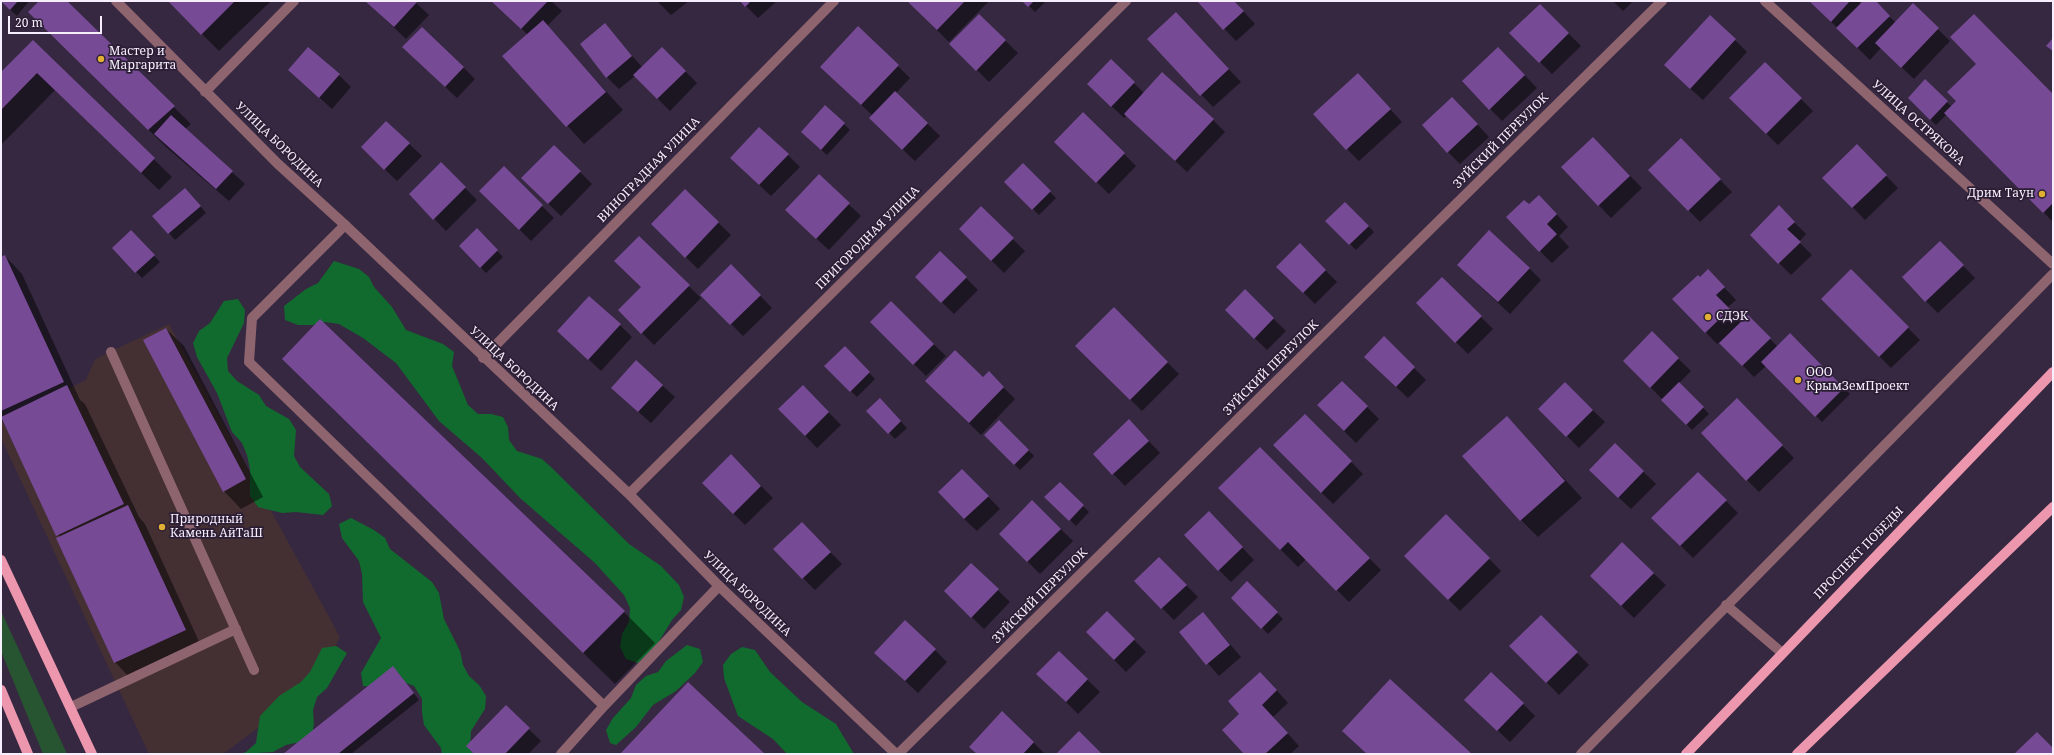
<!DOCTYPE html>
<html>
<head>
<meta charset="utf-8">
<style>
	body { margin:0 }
	#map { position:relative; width:2054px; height:755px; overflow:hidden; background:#362840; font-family:"Noto Serif",serif }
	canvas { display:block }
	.frame { position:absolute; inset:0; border:2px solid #f7effe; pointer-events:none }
	.scale { position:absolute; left:8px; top:16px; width:94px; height:18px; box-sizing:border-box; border:2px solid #f7effe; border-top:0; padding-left:5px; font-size:12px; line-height:14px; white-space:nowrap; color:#f7effe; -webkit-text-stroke:3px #2c1e35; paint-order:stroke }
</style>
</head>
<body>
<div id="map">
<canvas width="2054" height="755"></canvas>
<div class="frame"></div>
<div class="scale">20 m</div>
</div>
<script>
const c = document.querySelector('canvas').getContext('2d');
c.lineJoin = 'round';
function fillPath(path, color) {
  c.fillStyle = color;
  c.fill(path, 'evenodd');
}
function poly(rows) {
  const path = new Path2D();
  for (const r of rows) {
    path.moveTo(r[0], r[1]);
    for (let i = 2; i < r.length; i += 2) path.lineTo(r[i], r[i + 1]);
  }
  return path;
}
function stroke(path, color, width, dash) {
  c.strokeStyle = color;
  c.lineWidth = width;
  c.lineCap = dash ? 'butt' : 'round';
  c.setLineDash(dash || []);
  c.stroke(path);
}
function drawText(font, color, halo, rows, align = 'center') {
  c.font = font + ' "Noto Serif",serif';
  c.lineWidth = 3.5;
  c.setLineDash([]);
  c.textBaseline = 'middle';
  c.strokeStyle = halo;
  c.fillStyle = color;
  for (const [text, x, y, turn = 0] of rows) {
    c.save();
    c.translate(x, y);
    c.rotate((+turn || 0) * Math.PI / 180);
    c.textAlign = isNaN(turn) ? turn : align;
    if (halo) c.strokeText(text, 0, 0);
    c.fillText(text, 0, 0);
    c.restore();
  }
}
const commercial = poly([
	[169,324,340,637,317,684,223,754,149,754,1,438,1,422,86,380,95,359]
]);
const green = poly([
	[1,612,1,611,67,754,43,754,1,651]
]);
const forest = poly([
	[334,261,359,269,369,277,374,287,392,307,406,330,443,344,454,352,452,366,468,405,478,414,491,414,503,417,508,427,509,440,517,451,542,459,552,468,629,544,661,566,679,585,684,597,681,610,672,620,658,643,638,663,626,659,620,647,622,634,629,622,630,608,624,595,595,563,520,498,482,458,439,421,396,363,363,338,339,324,325,322,312,325,298,325,285,320,284,306,306,289,318,283],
	[238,299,245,310,244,323,227,358,228,371,237,381,259,395,266,406,289,419,296,430,294,456,300,467,329,494,332,506,323,515,296,512,282,513,258,507,250,496,250,469,247,455,242,443,232,432,217,393,197,357,193,343,199,331,210,323,224,301],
	[351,518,374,530,385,538,390,549,432,582,439,593,444,619,460,651,463,665,469,676,479,685,486,696,485,709,471,731,470,750,474,754,442,754,441,748,424,725,422,712,422,699,414,686,401,681,376,687,363,686,361,673,381,638,363,602,362,574,359,561,342,538,339,524],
	[687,645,700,649,703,662,695,673,676,691,653,705,636,727,616,745,610,743,606,730,613,718,631,698,636,685,646,676,658,672,666,661],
	[336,646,347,653,327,688,317,697,313,710,314,723,312,736,300,742,286,745,273,752,240,754,246,752,256,743,260,716,279,696,301,682,310,672,322,648],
	[742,647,755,650,770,672,802,702,836,724,854,754,787,754,773,739,738,716,724,678,723,665,731,654]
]);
const shadow = poly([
	[1,1,29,1,17,16],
	[40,1,66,1,191,124,185,129,245,184,229,201,166,147,47,29],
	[169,1,269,1,270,2,219,51],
	[366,1,414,1,429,15,406,39],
	[493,1,551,1,562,11,547,26,623,110,584,144,504,56,528,35],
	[657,1,689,1,671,15],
	[741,1,777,1,758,18],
	[908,1,988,1,988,2,949,42],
	[1024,1,1046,1,1035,12],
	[1198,1,1234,1,1255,24,1236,41],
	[1613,1,1633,1,1623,11],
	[1810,1,1858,1,1861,4,1864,1,1874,1,1896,23,1913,5,1950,41,1914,79,1881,48,1870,60],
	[1540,5,1581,46,1552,74,1511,33],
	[979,15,1018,53,989,82,951,44],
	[605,25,642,67,662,48,697,83,670,111,635,76,619,89,607,77],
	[1188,26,1241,82,1213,107,1149,39],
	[859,28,910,78,896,93,940,136,915,161,882,130,872,115,834,79],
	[1735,40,1747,52,1703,100,1677,77],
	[33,41,172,177,159,190,55,90,1,145,1,74],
	[1498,48,1537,88,1502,121,1463,81],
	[416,59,463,67,475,79,457,98],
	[1111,61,1144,93,1213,120,1225,132,1187,172,1127,115,1124,118,1101,96],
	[1765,63,1813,111,1778,145,1730,98],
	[1978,64,2053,95,2053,222,1947,114,1936,125,1909,98,1925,81,1952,107,1957,101],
	[289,70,339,75,351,87,332,109],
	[1370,87,1402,122,1359,161,1347,149],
	[1464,110,1489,137,1460,164,1448,152],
	[1083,113,1136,166,1109,194,1056,142],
	[386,122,422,156,397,181,374,159],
	[844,124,850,130,827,155,808,138],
	[1593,138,1642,188,1611,218,1562,167],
	[1681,140,1732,192,1700,222,1649,170],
	[554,146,592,184,561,216,534,190],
	[1857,146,1898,188,1865,220,1824,178],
	[788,155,800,167,771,196,743,170],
	[441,164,477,200,446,231,410,194],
	[1023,164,1056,198,1039,215,1005,182],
	[504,168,554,218,531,241,481,191],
	[819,176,861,216,829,250,798,222],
	[685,190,731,235,698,269,664,236],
	[191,195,206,213,175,240,154,216],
	[1345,203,1374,232,1356,250,1327,221],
	[1529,205,1551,208,1568,227,1559,236,1569,247,1552,263,1540,251],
	[981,208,1025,251,1004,273,960,229],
	[1791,219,1806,234,1799,242,1812,255,1791,275,1751,235],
	[477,230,503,257,486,273,460,246],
	[137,238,160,262,142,278,114,248],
	[639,238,701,298,654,345,619,310,642,287],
	[1940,242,1975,278,1938,313,1926,301],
	[1300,245,1337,282,1315,304,1278,267],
	[940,252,978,290,954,314,916,277],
	[5,256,22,274,80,400,85,404,139,517,145,524,202,648,132,680,115,662,60,538,1,418,1,258],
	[1529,268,1541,280,1510,314,1470,277],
	[1851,271,1920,340,1891,368,1822,299],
	[743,278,772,308,743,336,702,295],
	[1442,278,1493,329,1468,354,1417,303],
	[1720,283,1736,300,1728,307,1742,323,1748,317,1778,347,1790,335,1850,394,1822,422,1766,366,1754,377,1720,342,1717,344,1674,299],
	[1245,291,1286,331,1267,350,1238,322],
	[891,303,946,356,926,376,872,322],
	[1114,309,1179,374,1142,411,1076,346],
	[620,325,632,337,601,371,558,331],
	[166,329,184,346,263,497,241,509,224,491],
	[1652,333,1691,371,1679,383,1709,414,1692,430,1625,361],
	[1384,338,1426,380,1408,398,1377,369],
	[845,348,875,379,857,397,825,366],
	[636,362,675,397,651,423,625,400],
	[989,373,1015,399,981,435,938,393,983,379],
	[1342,382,1379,419,1356,443,1318,405],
	[1565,383,1605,422,1579,448,1540,409],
	[803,386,841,425,817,448,780,409],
	[315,390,624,612,655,643,615,684],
	[880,400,907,428,895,439,868,411],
	[1750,412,1794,458,1759,492,1747,480],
	[1305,415,1363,474,1333,504,1274,445],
	[1507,417,1582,498,1538,537,1521,520],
	[999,421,1034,456,1020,470,985,435],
	[1141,433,1160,453,1125,486,1094,454],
	[1615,444,1656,484,1631,509,1602,482],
	[1260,448,1381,570,1349,602,1306,559,1298,567,1219,488],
	[731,456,773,498,745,525,703,483],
	[1698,473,1738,513,1693,558,1653,518],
	[974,482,1000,509,977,531,964,519],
	[1060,483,1089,512,1076,526,1046,497],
	[1032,501,1073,541,1040,574,1000,534],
	[1446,515,1501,571,1460,611,1405,556],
	[802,523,842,564,815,590,803,578],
	[1221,525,1254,560,1231,582,1219,570],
	[1622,544,1666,585,1634,618,1603,588],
	[1159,558,1198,597,1174,620,1162,608],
	[971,564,1010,602,984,629,957,603],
	[1247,583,1283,619,1268,634,1232,598],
	[1107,613,1146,652,1126,672,1087,632],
	[1203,613,1241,657,1219,676,1180,632],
	[1541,616,1589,665,1559,695,1511,646],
	[935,650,947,662,918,693,888,665],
	[1059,652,1100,692,1078,714,1050,686],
	[399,674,419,700,351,754,284,754],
	[1272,685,1288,703,1273,717,1299,746,1290,754,1245,754,1241,714],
	[1523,704,1535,716,1510,742,1478,712],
	[506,707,541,741,528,754,475,754],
	[1002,713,1034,743,1045,754,978,754]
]);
const building = poly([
	[1,1,18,1,10,10],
	[39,1,67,1,175,106,148,130,28,12],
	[168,1,235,1,201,35],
	[365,1,416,1,417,2,394,27],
	[491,1,548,1,521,29],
	[740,1,751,1,745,7],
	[907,1,965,1,937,30],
	[1022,1,1034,1,1028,7],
	[1197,1,1234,1,1244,11,1223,30],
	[1809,1,1850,1,1831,22],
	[1863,1,1876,1,1890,16,1857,48,1836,28],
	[1913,3,1939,28,1901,68,1875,43],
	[1540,4,1569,33,1539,63,1509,33],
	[1176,12,1229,69,1200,96,1147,39],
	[979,14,1006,40,976,71,949,44],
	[1974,14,2053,94,2053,203,2043,213,1944,113,1956,101,1947,92,1976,64,1950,37],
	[1710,15,1736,39,1690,89,1664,65],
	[543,20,606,92,566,127,502,56],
	[605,23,632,56,606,78,580,44],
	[858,26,899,65,861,105,820,67],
	[422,27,464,67,445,87,402,47],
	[2053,38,2053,51,2046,46],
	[33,40,155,158,141,173,37,73,1,110,1,72],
	[308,47,340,74,319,98,288,70],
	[662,47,686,71,657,99,633,75],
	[1498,47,1525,75,1489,110,1462,81],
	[1111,59,1135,82,1111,107,1087,84],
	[1765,62,1802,98,1766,134,1729,98],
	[1162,72,1214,119,1175,161,1124,114],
	[1358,73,1391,109,1346,150,1313,114],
	[1925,79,1948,101,1930,120,1908,98],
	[895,91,928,123,902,150,869,118],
	[1452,97,1478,124,1447,153,1422,125],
	[825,105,845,123,821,150,801,132],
	[1083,112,1125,153,1096,183,1054,142],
	[171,115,233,171,216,189,154,134],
	[386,121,410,143,384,170,361,147],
	[759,127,789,154,759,185,730,158],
	[1593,137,1630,176,1598,206,1561,167],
	[1681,138,1721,179,1688,211,1648,170],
	[1857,144,1887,175,1852,208,1822,178],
	[554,145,581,171,548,204,521,178],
	[441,162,466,187,433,220,409,194],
	[1023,163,1051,191,1032,210,1004,182],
	[504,166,543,205,519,230,479,191],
	[819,174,850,203,816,239,785,210],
	[185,188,201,206,168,234,152,216],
	[685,189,719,222,685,258,651,224],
	[1539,195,1557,214,1547,224,1557,234,1539,252,1506,217,1524,200,1529,204],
	[1345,202,1369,226,1349,245,1325,221],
	[1779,205,1795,222,1787,229,1801,242,1778,264,1750,235],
	[981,206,1014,238,991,261,959,229],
	[477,228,498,250,480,268,459,246],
	[131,230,155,255,135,273,112,248],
	[1489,230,1530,268,1498,302,1457,265],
	[639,236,690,285,641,334,618,310,641,287,614,261],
	[1940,241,1964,265,1925,302,1902,277],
	[1300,243,1326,270,1303,293,1276,267],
	[940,251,967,277,941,303,915,277],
	[5,255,64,382,1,411,1,257],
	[731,264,761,295,730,325,700,295],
	[1708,269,1725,287,1716,295,1730,309,1705,333,1672,299,1698,275,1700,277],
	[1851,269,1909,327,1879,357,1821,299],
	[1442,277,1482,316,1455,343,1416,303],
	[1245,289,1274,318,1254,339,1225,310],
	[589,296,621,324,588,360,557,331],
	[891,301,934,344,913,365,870,322],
	[1114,307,1168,362,1130,400,1075,346],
	[1748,315,1771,338,1742,366,1719,343],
	[320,319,625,611,583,653,282,359],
	[166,328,246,479,223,492,143,340],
	[1652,331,1679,358,1650,388,1623,361],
	[1790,333,1844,388,1815,417,1761,362],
	[1384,336,1415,367,1396,387,1364,357],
	[845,346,870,372,850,392,824,366],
	[955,350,983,377,989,371,1004,387,969,423,925,381],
	[636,360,663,385,638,412,611,388],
	[1342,381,1368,406,1344,431,1317,405],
	[1565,382,1593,410,1566,437,1538,409],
	[1679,382,1704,407,1686,425,1661,400],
	[67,385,124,504,56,536,1,417],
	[803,385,829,412,805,436,778,409],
	[880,398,901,421,888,434,866,411],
	[1737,398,1783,445,1746,481,1701,433],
	[1305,414,1352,461,1321,493,1273,445],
	[1507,416,1565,481,1520,521,1462,456],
	[1129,419,1149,441,1112,475,1093,454],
	[999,420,1029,450,1014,465,984,435],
	[1615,443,1644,471,1618,498,1589,470],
	[1260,447,1370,558,1336,591,1288,542,1280,550,1218,488],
	[731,454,761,486,733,514,702,483],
	[962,469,989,496,964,519,938,492],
	[1698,472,1727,500,1680,546,1651,518],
	[1060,482,1084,505,1069,521,1044,497],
	[1032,500,1061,529,1027,562,999,534],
	[128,505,186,630,114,663,56,538],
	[1209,511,1243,547,1218,571,1184,535],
	[1446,514,1490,558,1448,600,1404,556],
	[802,522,831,552,802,579,773,549],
	[1622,542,1654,573,1621,606,1590,576],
	[1159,557,1187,585,1161,609,1134,581],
	[971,563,999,589,971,618,944,591],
	[1247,581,1278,612,1261,629,1231,598],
	[1107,611,1135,639,1114,660,1086,632],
	[1203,612,1230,645,1206,665,1179,632],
	[1541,615,1578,652,1546,683,1509,646],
	[905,620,936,649,905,681,874,653],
	[1059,651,1088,679,1066,702,1036,674],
	[393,666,414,693,338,754,283,754],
	[1260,672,1277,690,1262,705,1288,733,1265,754,1244,754,1222,730,1239,714,1228,701],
	[1491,672,1524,703,1497,731,1464,700],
	[1390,679,1472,754,1367,754,1342,731],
	[688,682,765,754,620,754],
	[506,705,530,728,505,754,474,754,466,746],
	[1002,711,1034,742,1023,754,977,754,969,747],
	[1079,731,1102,754,1056,754],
	[2037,732,2053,748,2053,754,2014,754]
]);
const lane = poly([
	[345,225,252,318,249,362,604,706],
	[111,352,254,670],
	[71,707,236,629],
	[561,754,604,706,719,586]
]);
const street = poly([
	[116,1,278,164,345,225,629,494,719,586,896,754],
	[1765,1,2053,264],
	[205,92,294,1],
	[483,358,834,1],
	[629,494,1126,1],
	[1726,605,1781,652],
	[898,754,1662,1],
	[1581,754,2053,274]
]);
const primary = poly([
	[1,560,92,754],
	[1,690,28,754],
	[1686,754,2053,372],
	[1797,754,2053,507]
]);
const markers = [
	[101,59,4,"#e1af34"],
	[2042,194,4,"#e1af34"],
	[1708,317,4,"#e1af34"],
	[1798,380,4,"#e1af34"],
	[162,527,4,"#e1af34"]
];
const poiNames = [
	["Мастер и",109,52],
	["Маргарита",109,66],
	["Дрим Таун",2034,194,"right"],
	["СДЭК",1716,317],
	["ООО",1806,373],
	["КрымЗемПроект",1806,387],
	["Природный",170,520],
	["Камень АйТаШ",170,534]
];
const streetNames = [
	["УЛИЦА ОСТРЯКОВА",1918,123,42],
	["ЗУЙСКИЙ ПЕРЕУЛОК",1501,141,-45],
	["УЛИЦА БОРОДИНА",279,145,44],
	["ВИНОГРАДНАЯ УЛИЦА",649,170,-46],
	["ПРИГОРОДНАЯ УЛИЦА",868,238,-45],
	["ЗУЙСКИЙ ПЕРЕУЛОК",1271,368,-45],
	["УЛИЦА БОРОДИНА",514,369,43],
	["ПРОСПЕКТ ПОБЕДЫ",1859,553,-46],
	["УЛИЦА БОРОДИНА",747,594,44],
	["ЗУЙСКИЙ ПЕРЕУЛОК",1040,596,-45]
];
fillPath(commercial, '#443033');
fillPath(green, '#275531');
fillPath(forest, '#116b2e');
fillPath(shadow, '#0007');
fillPath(building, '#774a96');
stroke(lane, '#8e646f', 10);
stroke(street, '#8e646f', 10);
stroke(primary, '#ec97ae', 10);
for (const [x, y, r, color] of markers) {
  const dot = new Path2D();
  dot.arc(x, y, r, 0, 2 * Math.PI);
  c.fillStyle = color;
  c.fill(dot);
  stroke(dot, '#2c1e35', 1.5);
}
drawText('12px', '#f7effe', '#2c1e35', poiNames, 'left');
drawText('12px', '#f7effe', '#2c1e35', streetNames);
</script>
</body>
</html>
